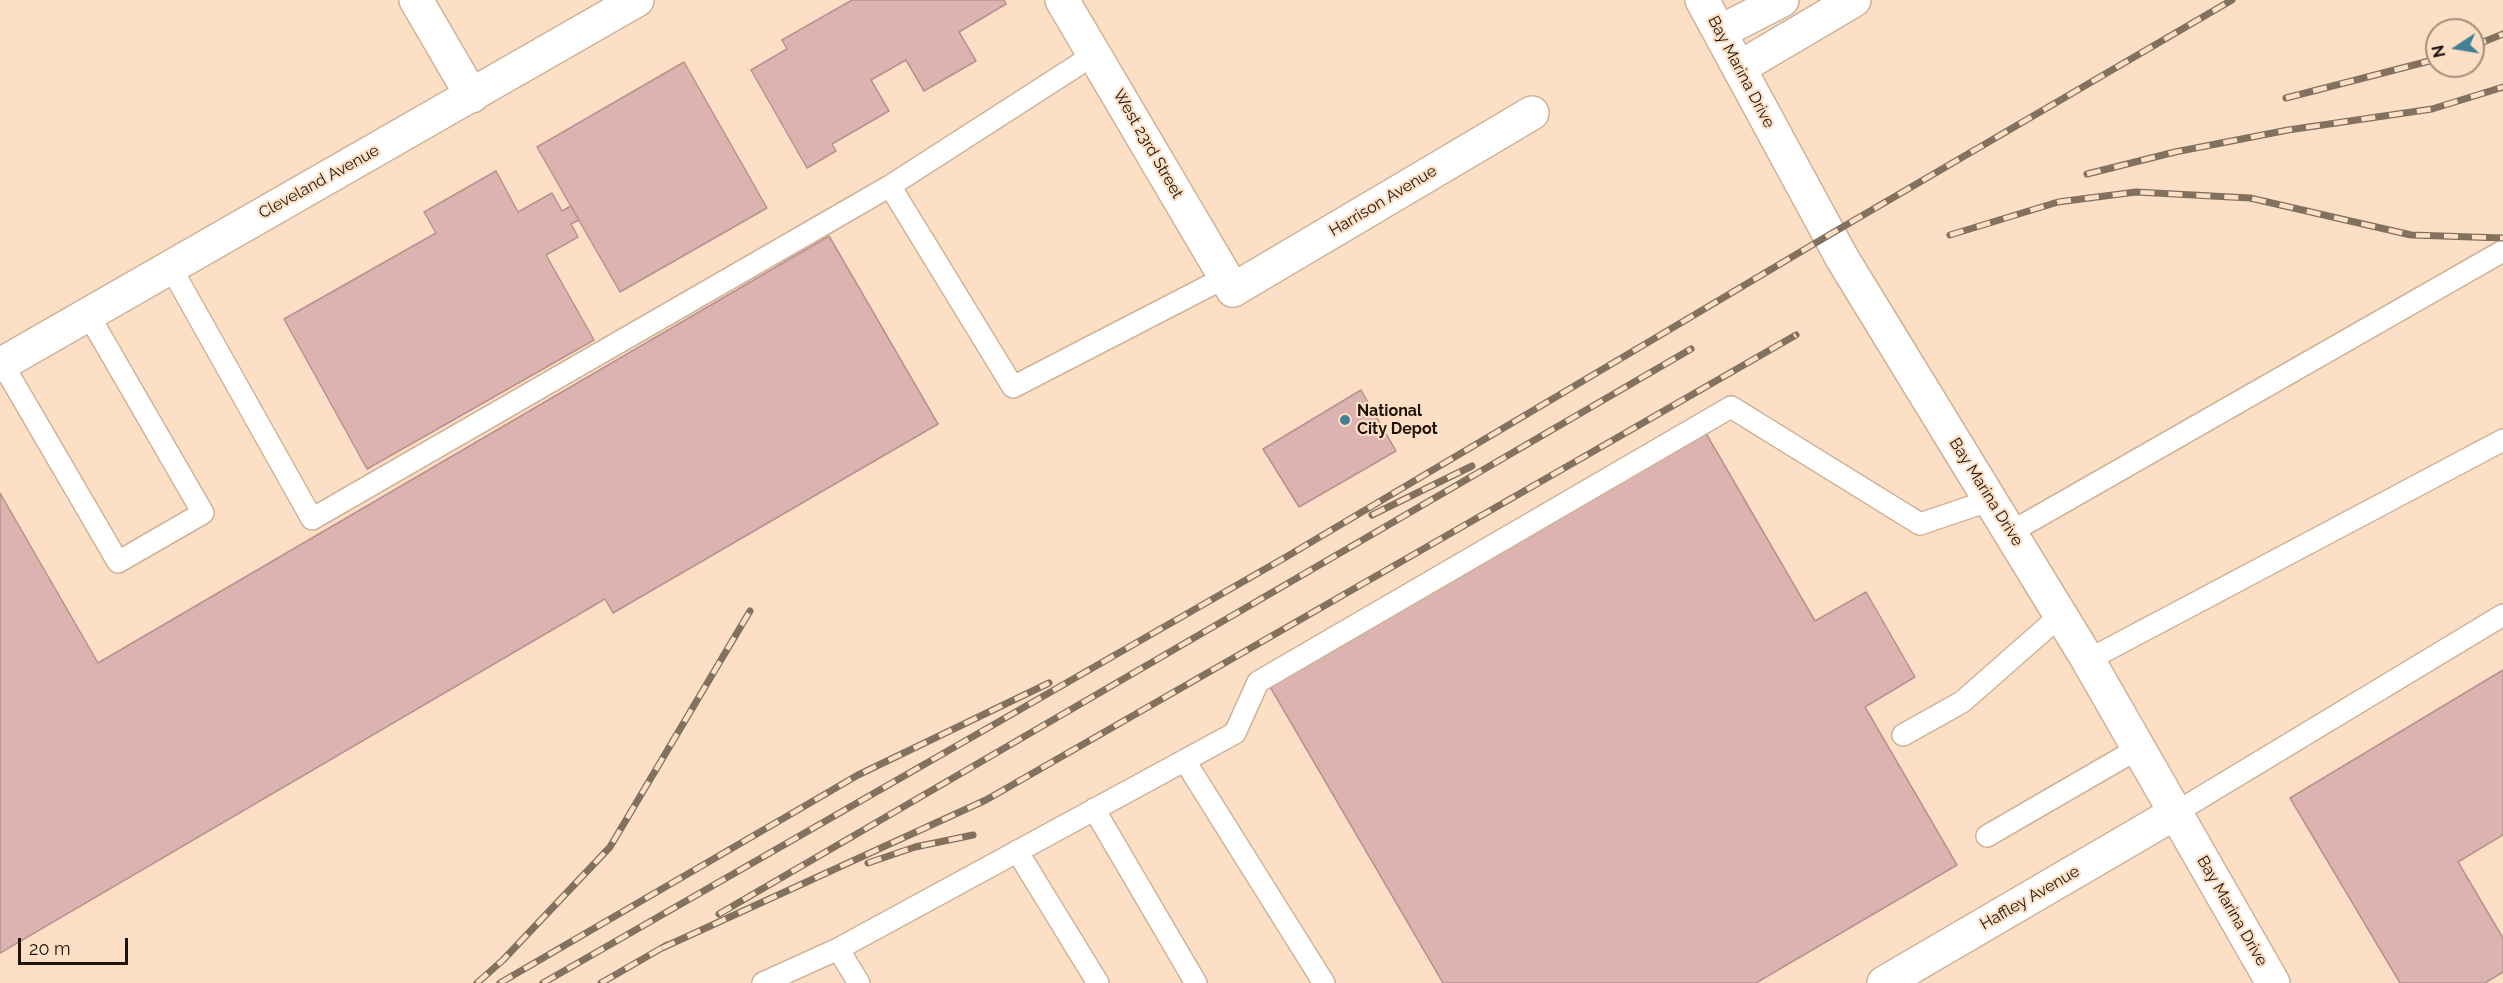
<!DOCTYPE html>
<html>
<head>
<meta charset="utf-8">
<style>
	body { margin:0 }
	#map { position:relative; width:2503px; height:983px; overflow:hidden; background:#fcdfc5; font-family:Raleway,sans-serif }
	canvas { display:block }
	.north { position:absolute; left:2425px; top:18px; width:60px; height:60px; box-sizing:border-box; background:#fcdfc5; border:2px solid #a38e7b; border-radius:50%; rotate:258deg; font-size:16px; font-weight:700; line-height:24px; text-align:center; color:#1e140b }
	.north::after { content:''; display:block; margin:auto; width:21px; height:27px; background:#418095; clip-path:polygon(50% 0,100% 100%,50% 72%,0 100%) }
	.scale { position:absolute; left:18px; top:938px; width:110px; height:27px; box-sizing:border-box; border:3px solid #1e140b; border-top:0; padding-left:8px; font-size:18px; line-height:21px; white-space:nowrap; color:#1e140b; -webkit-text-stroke:4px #fcdfc5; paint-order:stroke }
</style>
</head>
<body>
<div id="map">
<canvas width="2503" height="983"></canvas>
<div class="north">N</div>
<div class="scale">20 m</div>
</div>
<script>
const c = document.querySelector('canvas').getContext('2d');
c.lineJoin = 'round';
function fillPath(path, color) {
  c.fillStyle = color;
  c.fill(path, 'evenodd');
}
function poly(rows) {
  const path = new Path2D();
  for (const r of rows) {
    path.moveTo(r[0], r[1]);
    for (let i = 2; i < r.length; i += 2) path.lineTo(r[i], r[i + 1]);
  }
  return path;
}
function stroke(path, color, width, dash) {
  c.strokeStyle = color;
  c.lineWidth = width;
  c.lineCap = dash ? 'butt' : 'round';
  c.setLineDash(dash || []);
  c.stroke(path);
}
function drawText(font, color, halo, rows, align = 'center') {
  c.font = font + ' Raleway,sans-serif';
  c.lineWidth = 4.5;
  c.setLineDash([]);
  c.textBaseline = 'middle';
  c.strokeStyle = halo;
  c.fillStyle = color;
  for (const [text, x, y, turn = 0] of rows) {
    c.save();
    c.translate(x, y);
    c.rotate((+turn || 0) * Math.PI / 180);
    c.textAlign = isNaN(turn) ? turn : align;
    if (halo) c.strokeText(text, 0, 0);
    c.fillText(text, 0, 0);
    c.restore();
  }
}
const building = poly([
	[852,0,1004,0,1006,4,959,32,976,61,924,91,906,60,871,80,889,111,832,144,836,151,807,168,751,70,787,49,782,40,852,0],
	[684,62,767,208,620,292,537,147,684,62],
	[496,171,518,212,552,193,562,211,571,206,579,220,571,224,578,237,546,255,594,340,367,469,284,319,436,233,424,212,496,171],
	[829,236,938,424,613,613,605,599,0,953,0,493,98,663,829,236],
	[1361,390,1396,451,1299,507,1263,449,1361,390],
	[1704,430,1815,621,1866,592,1915,677,1865,707,1957,865,1756,983,1443,983,1269,685,1704,430],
	[2503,670,2503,835,2458,862,2503,938,2503,972,2485,983,2400,983,2290,798,2503,670]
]);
const service = poly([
	[1095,54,890,186,1013,387,1226,277],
	[170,266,312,519,890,186],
	[2,363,118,562,203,513,88,314],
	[2011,532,2503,251],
	[2088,660,2503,440],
	[1903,735,1962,702,2061,615],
	[1185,761,1324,983],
	[1094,809,1196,983],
	[2175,813,2503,615],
	[1987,836,2139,748],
	[1017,851,1098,983],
	[838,949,859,983],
	[763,983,838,949,1235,733,1258,682,1731,407,1920,524,1991,500]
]);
const minor = poly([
	[416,0,472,96],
	[1233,290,1532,113],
	[1884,983,2175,813]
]);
const tertiary = poly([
	[1062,0,1233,290],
	[1720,32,1782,0],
	[1739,68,1854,0]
]);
const secondary = poly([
	[1702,0,1842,258,2088,660,2273,983],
	[0,365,637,0]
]);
const rail = poly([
	[2473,46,2503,34],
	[2286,98,2437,59],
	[2087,174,2175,152,2288,130,2432,109,2503,87],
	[1950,235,2058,202,2136,192,2250,198,2411,235,2503,238],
	[1372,515,1472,466],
	[868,863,915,847,973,835],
	[719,914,1691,349],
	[662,948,986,800,1796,335],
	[477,983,503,960,610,847,750,611],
	[500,983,858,775,1049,683],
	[543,983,1286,557,1829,235,2232,0],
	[601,983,667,945]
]);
const markers = [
	[1345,420,6,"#418095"]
];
const streetNames = [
	["Bay Marina Drive",1741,72,62],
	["West 23rd Street",1148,144,60],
	["Cleveland Avenue",319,182,-29],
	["Harrison Avenue",1383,201,-31],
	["Bay Marina Drive",1986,492,58],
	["Haffley Avenue",2030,898,-30],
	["Bay Marina Drive",2232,911,60]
];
const poiNames = [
	["National",1357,411],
	["City Depot",1357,429]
];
fillPath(building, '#dcb3b0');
stroke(building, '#b8918e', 1.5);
stroke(service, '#cfb399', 24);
stroke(minor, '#cfb399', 36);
stroke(tertiary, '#cfb399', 36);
stroke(secondary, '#cfb399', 36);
stroke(service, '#fff', 21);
stroke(minor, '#fff', 33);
stroke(tertiary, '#fff', 33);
stroke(secondary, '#fff', 33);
stroke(rail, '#837160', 7);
stroke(rail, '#fcdfc5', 4.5, [14]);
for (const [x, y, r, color] of markers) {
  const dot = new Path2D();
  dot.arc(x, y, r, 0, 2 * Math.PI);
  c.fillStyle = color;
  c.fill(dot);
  stroke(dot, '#fcdfc5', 2);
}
drawText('16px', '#1e140b', '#fcdfc5', streetNames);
drawText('bold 16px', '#1e140b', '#fcdfc5', poiNames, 'left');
</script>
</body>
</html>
